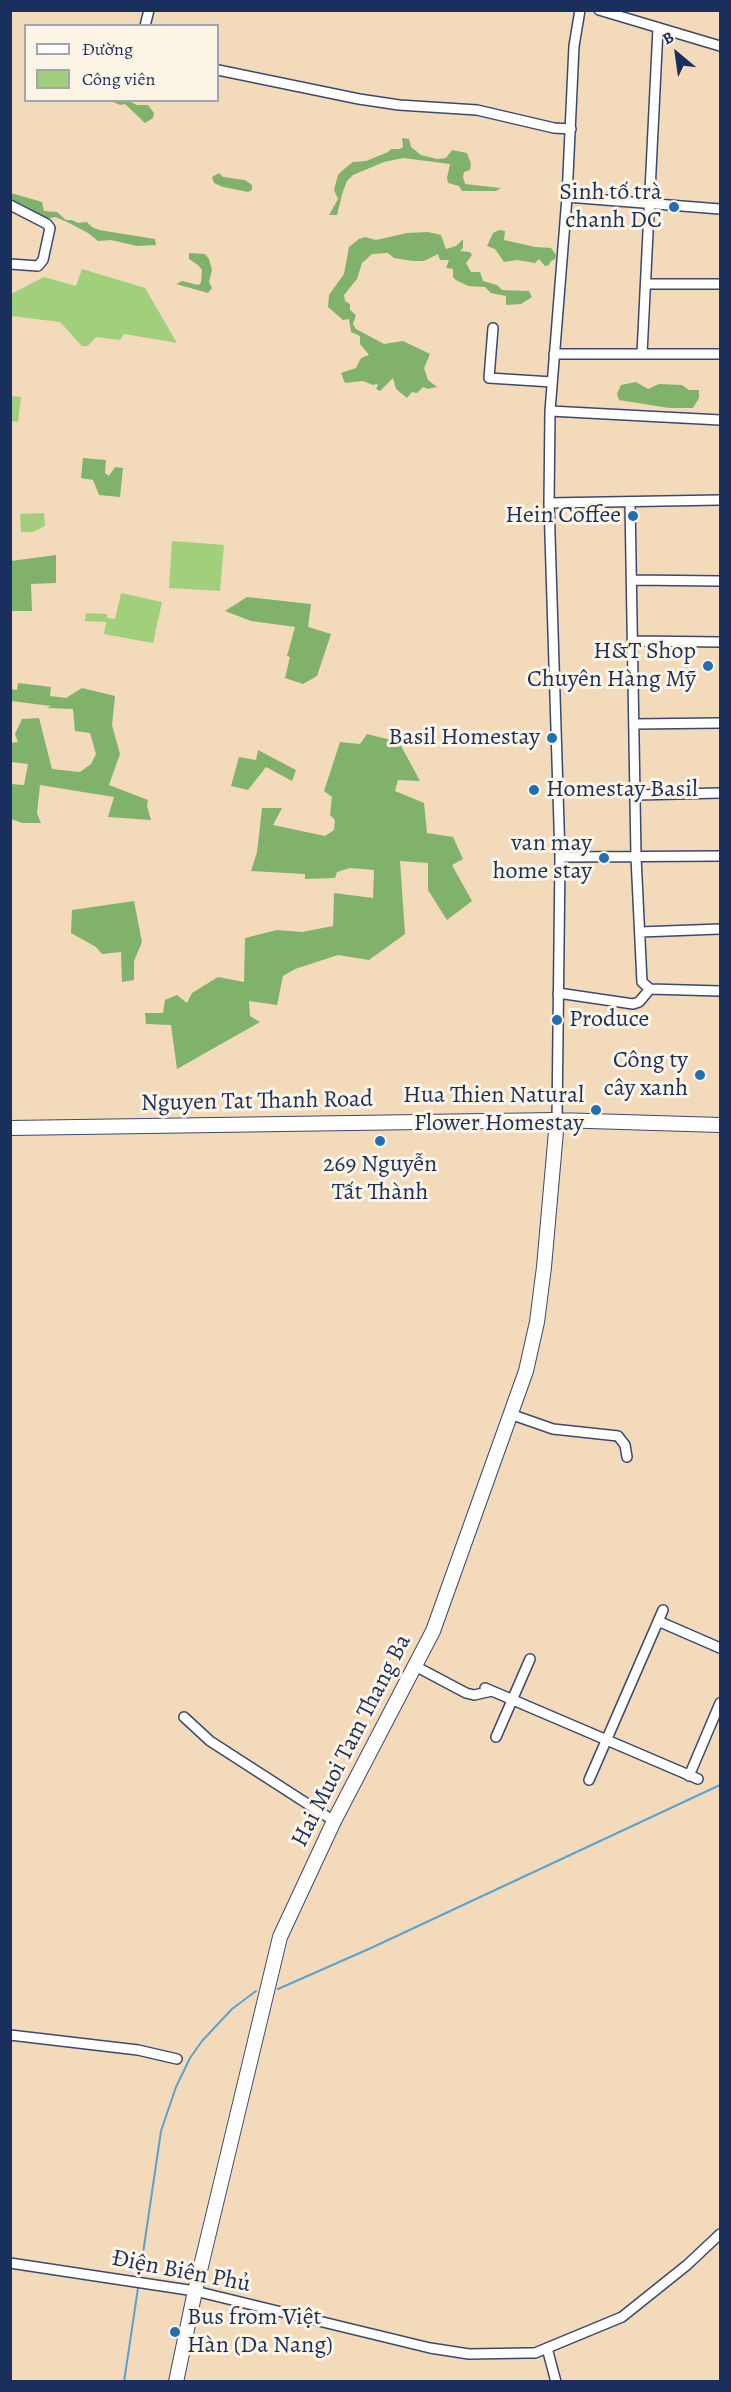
<!DOCTYPE html>
<html>
<head>
<meta charset="utf-8">
<style>
	body { margin:0 }
	#map { position:relative; width:731px; height:2392px; overflow:hidden; background:#f2dabb; font-family:Alegreya,serif }
	canvas { display:block }
	.frame { position:absolute; inset:0; border:12px solid #1b2f5e; pointer-events:none }
	.legend { position:absolute; left:24px; top:24px; width:195px; height:78px; box-sizing:border-box; background:#fcf5e5; border:2px solid #a2a6af; margin:0; padding:8px 10px; list-style:none; font-size:18px; color:#1b2f5e }
	.legend li { display:flex; align-items:center; gap:12px; height:30px }
	.legend b { width:30px; border:2px solid #a2a6af }
	.north { position:absolute; left:647px; top:24px; width:60px; height:60px; -webkit-text-stroke:4px #fcf5e5; paint-order:stroke; rotate:331deg; font-size:16px; font-weight:700; line-height:24px; text-align:center; color:#1b2f5e }
	.north::after { content:''; display:block; margin:auto; width:21px; height:27px; background:#1b2f5e; clip-path:polygon(50% 0,100% 100%,50% 72%,0 100%) }
</style>
</head>
<body>
<div id="map">
<canvas width="731" height="2392"></canvas>
<div class="frame"></div>
<ul class="legend">
<li><b style="height:8px;background:#fff"></b>Đường</li>
<li><b style="height:16px;background:#a1cf7c"></b>Công viên</li>
</ul>
<div class="north">B</div>
</div>
<script>
const c = document.querySelector('canvas').getContext('2d');
c.lineJoin = 'round';
function fillPath(path, color) {
  c.fillStyle = color;
  c.fill(path, 'evenodd');
}
function poly(rows) {
  const path = new Path2D();
  for (const r of rows) {
    path.moveTo(r[0], r[1]);
    for (let i = 2; i < r.length; i += 2) path.lineTo(r[i], r[i + 1]);
  }
  return path;
}
function stroke(path, color, width, dash) {
  c.strokeStyle = color;
  c.lineWidth = width;
  c.lineCap = dash ? 'butt' : 'round';
  c.setLineDash(dash || []);
  c.stroke(path);
}
function drawText(font, color, halo, rows, align = 'center') {
  c.font = font + ' Alegreya,serif';
  c.lineWidth = 6;
  c.setLineDash([]);
  c.textBaseline = 'middle';
  c.strokeStyle = halo;
  c.fillStyle = color;
  for (const [text, x, y, turn = 0] of rows) {
    c.save();
    c.translate(x, y);
    c.rotate((+turn || 0) * Math.PI / 180);
    c.textAlign = isNaN(turn) ? turn : align;
    if (halo) c.strokeText(text, 0, 0);
    c.fillText(text, 0, 0);
    c.restore();
  }
}
const green = poly([
	[82,269,145,288,177,343,124,334,120,340,96,337,88,346,82,346,60,322,11,316,11,294,44,277,76,286],
	[11,396,21,397,18,422,11,421],
	[44,513,45,526,33,532,21,532,20,514],
	[172,541,224,545,220,591,169,588],
	[121,593,162,602,153,643,104,634,106,622,85,621,86,613,107,614,107,618,115,619]
]);
const forest = poly([
	[111,101,129,101,137,105,148,105,154,113,153,118,145,123,125,104,120,105],
	[402,138,409,139,411,147,421,155,437,159,446,158,452,150,467,153,471,164,470,170,464,172,463,177,465,184,501,188,496,191,462,191,459,186,448,183,447,178,450,164,403,158,384,162,353,175,347,181,343,191,337,215,329,215,338,199,334,190,338,175,343,170,353,162,366,161,388,152,391,149,400,149,403,147],
	[219,173,223,177,245,180,252,185,252,190,248,192,223,187,214,183,212,177],
	[11,193,42,202,44,211,57,212,66,220,72,220,78,223,87,222,92,227,99,230,155,239,156,245,137,246,111,240,98,241,88,233,67,222,55,217,46,219,11,203],
	[499,230,505,231,504,240,535,247,551,248,556,255,555,259,551,261,549,265,545,266,539,259,535,263,517,260,504,262,495,249,487,246,493,233],
	[428,232,441,235,446,249,456,246,463,239,463,248,460,251,470,252,472,255,466,263,471,272,480,272,483,281,497,285,502,290,529,291,532,297,521,304,506,305,506,296,491,293,485,287,468,286,456,280,453,277,453,269,446,268,449,260,440,260,438,254,424,261,413,261,394,258,388,253,372,254,362,263,357,279,344,295,345,301,350,304,350,310,356,315,353,324,356,329,384,344,403,341,430,354,424,368,428,380,437,387,428,389,423,387,417,393,412,392,407,398,396,389,393,378,380,391,376,389,378,385,376,384,373,385,363,381,345,383,341,373,356,368,361,358,369,355,360,344,360,336,351,332,349,319,343,320,328,307,329,295,344,274,349,247,359,239,365,237,376,240,407,233],
	[189,253,205,254,209,259,212,270,209,282,212,288,208,293,176,284,182,281,198,285,201,283,202,270,198,265,189,259],
	[636,382,648,389,659,384,682,385,689,390,699,390,699,398,693,408,669,408,619,400,617,394,621,385],
	[83,458,106,460,105,473,109,476,115,467,123,468,120,497,99,495,93,480,81,478],
	[56,555,56,583,31,584,32,611,11,611,11,561],
	[247,597,311,604,308,627,331,634,317,676,303,684,285,678,290,657,287,656,295,627,251,621,225,611],
	[18,683,51,687,50,696,66,698,82,688,115,696,112,725,120,754,109,785,148,800,147,806,151,820,108,817,114,797,40,785,37,813,41,823,22,823,11,819,11,784,24,785,28,764,11,762,11,743,18,742,15,734,22,719,39,718,52,769,80,772,91,764,96,754,90,733,75,731,73,709,47,708,51,706,11,701,11,689,17,690],
	[367,734,399,742,420,781,398,780,395,791,424,803,427,833,453,837,463,859,452,865,472,901,447,920,428,890,428,863,400,861,405,934,369,960,338,955,295,969,283,976,277,1005,249,1001,250,1016,260,1022,177,1069,171,1025,146,1024,145,1013,163,1013,165,1000,177,995,187,1003,192,993,218,977,244,982,245,938,277,930,302,932,333,926,334,893,373,898,374,870,350,868,337,872,335,878,305,879,305,874,251,871,257,852,262,808,282,808,273,825,325,836,334,830,335,820,330,815,332,797,324,791,340,742,360,744],
	[258,750,296,770,292,781,266,767,248,790,231,786,239,757,256,760],
	[134,901,142,942,134,961,134,980,122,982,121,952,102,954,96,947,71,933,72,910]
]);
const stream = poly([
	[278,1989,371,1948,720,1785],
	[142,2260,161,2131,176,2087,190,2058,202,2041,232,2009,256,1991],
	[124,2382,138,2288]
]);
const street = poly([
	[599,10,720,46],
	[145,26,149,10],
	[218,70,359,99,399,105,477,110,554,128,571,129],
	[567,197,720,209],
	[10,205,47,224,50,228,43,260,38,266,10,264],
	[646,284,720,284],
	[493,328,489,378,552,382],
	[554,354,720,354],
	[642,354,658,28],
	[550,411,720,420],
	[630,502,636,857,642,982,650,989,720,991],
	[549,503,720,500],
	[632,580,720,581],
	[634,641,720,642],
	[634,724,720,723],
	[636,795,720,793],
	[560,857,720,856],
	[640,932,720,929],
	[558,993,633,1004,639,1002,650,989],
	[557,1120,560,857,549,503,550,411,567,197,574,46,580,10],
	[510,1414,553,1429,618,1436,625,1445,627,1457],
	[658,1621,720,1648],
	[415,1666,466,1693,474,1695,492,1691],
	[485,1688,698,1779],
	[184,1717,210,1741,334,1821],
	[496,1737,530,1659],
	[689,1776,720,1703],
	[589,1780,663,1610],
	[10,2035,138,2050,177,2059],
	[10,2263,195,2291,430,2348,469,2354,528,2353,535,2353,622,2317,687,2265,720,2234],
	[547,2348,556,2382]
]);
const secondary = poly([
	[10,1128,557,1120,720,1125],
	[176,2382,195,2291,280,1937,334,1821,433,1631,526,1371,537,1322,544,1267,557,1120]
]);
const markers = [
	[674,207,6,"#1f6fb2"],
	[633,516,6,"#1f6fb2"],
	[708,666,6,"#1f6fb2"],
	[552,738,6,"#1f6fb2"],
	[534,790,6,"#1f6fb2"],
	[604,858,6,"#1f6fb2"],
	[557,1020,6,"#1f6fb2"],
	[700,1075,6,"#1f6fb2"],
	[596,1110,6,"#1f6fb2"],
	[380,1141,6,"#1f6fb2"],
	[175,2332,6,"#1f6fb2"]
];
const poiNames = [
	["Sinh tố trà",662,193],
	["chanh DC",662,221],
	["Hein Coffee",621,516],
	["H&T Shop",696,652],
	["Chuyên Hàng Mỹ",696,680],
	["Basil Homestay",540,738],
	["Homestay Basil",546,790,"left"],
	["van may",592,844],
	["home stay",592,872],
	["Produce",569,1020,"left"],
	["Công ty",688,1061],
	["cây xanh",688,1089],
	["Hua Thien Natural",584,1096],
	["Flower Homestay",584,1124],
	["269 Nguyễn",380,1165,"center"],
	["Tất Thành",380,1193,"center"],
	["Bus from Việt",187,2318,"left"],
	["Hàn (Da Nang)",187,2346,"left"]
];
const streetNames = [
	["Nguyen Tat Thanh Road",257,1102,-1],
	["Hai Muoi Tam Thang Ba",352,1741,-63],
	["Điện Biên Phủ",181,2272,11]
];
fillPath(green, '#a1cf7c');
fillPath(forest, '#80b26c');
stroke(stream, '#59a3d1', 2);
stroke(street, '#3b496c', 12);
stroke(secondary, '#3b496c', 16);
stroke(street, '#fff', 9);
stroke(secondary, '#fff', 14);
for (const [x, y, r, color] of markers) {
  const dot = new Path2D();
  dot.arc(x, y, r, 0, 2 * Math.PI);
  c.fillStyle = color;
  c.fill(dot);
  stroke(dot, '#fcf5e5', 2);
}
drawText('24px', '#1b2f5e', '#fcf5e5', poiNames, 'right');
drawText('24px', '#1b2f5e', '#fcf5e5', streetNames);
</script>
</body>
</html>
